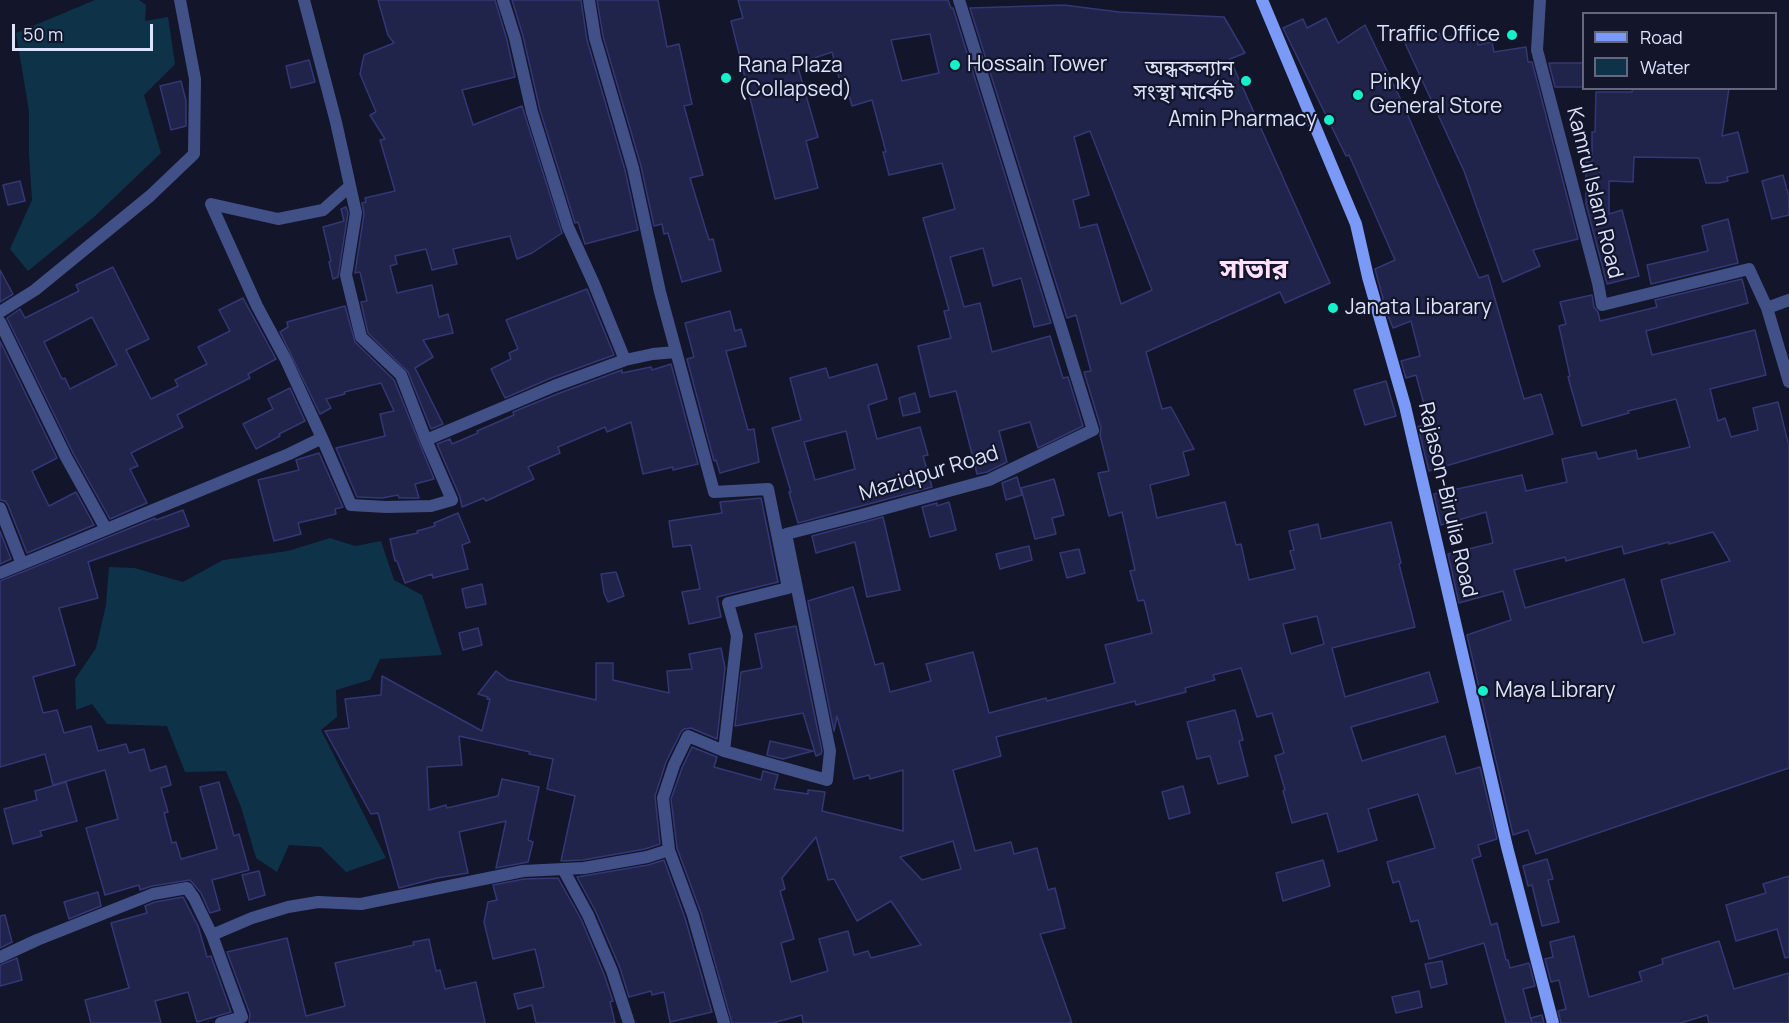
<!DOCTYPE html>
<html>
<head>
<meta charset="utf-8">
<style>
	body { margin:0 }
	#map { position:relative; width:1789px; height:1023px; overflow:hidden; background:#13152a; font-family:Manrope,sans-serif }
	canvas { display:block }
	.legend { position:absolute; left:1582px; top:12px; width:195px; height:78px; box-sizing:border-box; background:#13152a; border:2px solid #64677e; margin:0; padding:8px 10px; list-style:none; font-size:18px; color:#dee3fd }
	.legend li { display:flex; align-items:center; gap:12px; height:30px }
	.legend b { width:30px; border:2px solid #64677e }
	.scale { position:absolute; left:12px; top:24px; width:141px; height:27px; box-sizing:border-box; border:3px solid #dee3fd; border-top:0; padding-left:8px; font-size:18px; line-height:21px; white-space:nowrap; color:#dee3fd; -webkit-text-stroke:4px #13152a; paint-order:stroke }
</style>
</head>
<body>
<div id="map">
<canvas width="1789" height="1023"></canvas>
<ul class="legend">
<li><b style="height:8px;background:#7b9af8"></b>Road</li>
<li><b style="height:16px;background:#0e3348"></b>Water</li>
</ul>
<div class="scale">50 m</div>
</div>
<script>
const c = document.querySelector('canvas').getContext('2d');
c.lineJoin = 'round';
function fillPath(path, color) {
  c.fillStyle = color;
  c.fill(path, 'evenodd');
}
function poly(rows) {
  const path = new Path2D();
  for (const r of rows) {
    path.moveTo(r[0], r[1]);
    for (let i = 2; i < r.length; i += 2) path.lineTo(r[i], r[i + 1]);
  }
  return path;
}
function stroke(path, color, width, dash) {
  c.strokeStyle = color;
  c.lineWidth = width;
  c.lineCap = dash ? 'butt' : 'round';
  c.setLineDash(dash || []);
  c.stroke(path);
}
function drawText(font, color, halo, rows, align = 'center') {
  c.font = font + ' Manrope,"Noto Sans Bengali",sans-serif';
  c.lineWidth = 4.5;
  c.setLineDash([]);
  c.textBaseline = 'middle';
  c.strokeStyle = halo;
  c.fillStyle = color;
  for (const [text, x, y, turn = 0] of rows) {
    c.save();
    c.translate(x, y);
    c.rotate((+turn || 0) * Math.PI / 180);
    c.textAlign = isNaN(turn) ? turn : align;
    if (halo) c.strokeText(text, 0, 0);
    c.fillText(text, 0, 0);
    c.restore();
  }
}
const water = poly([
	[95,0,139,0,146,5,145,21,168,17,175,64,144,95,161,153,94,217,28,271,10,249,32,200,29,154,29,111,16,33],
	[330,538,355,546,381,541,394,580,422,595,442,655,380,659,370,680,336,690,337,717,321,730,386,858,346,872,321,847,289,845,277,872,256,858,241,807,226,771,185,772,167,726,107,724,92,704,76,710,75,679,96,648,106,605,109,567,134,568,183,582,223,560,288,551]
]);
const building = poly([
	[378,0,495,0,507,40,515,77,462,90,473,125,522,106,562,233,532,253,517,259,510,236,453,249,457,264,432,270,426,249,395,256,397,264,390,266,397,293,432,285,439,317,448,314,453,333,423,340,433,357,415,368,443,424,431,429,408,372,368,333,361,302,367,301,360,272,355,273,364,214,362,203,366,202,365,198,395,191,380,140,385,139,370,115,376,112,360,74,364,55,394,43,388,35,378,0],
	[512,0,581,0,587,40,625,170,638,230,585,244,578,222,575,223,540,110,523,36,512,0],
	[597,0,658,0,667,47,679,44,692,104,684,106,703,175,690,178,709,240,713,239,721,271,682,282,668,233,664,234,662,224,654,226,641,166,603,36,597,0],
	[738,0,948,0,951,8,953,8,1051,323,1034,327,1021,278,993,286,983,248,950,257,964,307,980,303,992,352,1050,336,1063,378,1068,377,1083,426,1038,448,1030,422,999,431,1007,462,987,472,977,474,956,391,930,397,918,346,951,338,944,311,949,310,923,218,955,209,942,163,889,175,883,152,886,152,872,100,852,106,846,84,841,85,832,52,797,64,818,137,806,141,818,188,775,199,731,21,743,18,738,0],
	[930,34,939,73,902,81,891,40,930,34],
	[1064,5,1119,12,1224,17,1245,53,1230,59,1330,283,1285,303,1280,292,1146,352,1162,409,1171,407,1194,449,1183,452,1189,475,1150,485,1157,518,1225,502,1236,545,1241,544,1249,580,1295,569,1290,551,1294,550,1289,531,1318,524,1321,539,1391,522,1401,563,1399,564,1415,627,1332,648,1345,697,1429,672,1438,702,1351,727,1362,761,1445,736,1456,774,1480,767,1497,839,1478,845,1481,856,1472,859,1491,925,1497,923,1506,960,1508,960,1510,968,1529,963,1535,986,1523,989,1532,1023,1531,1018,1542,1015,1544,1023,1506,1023,1484,943,1429,959,1418,920,1411,922,1399,881,1393,883,1387,862,1435,848,1418,794,1368,809,1377,840,1338,852,1327,813,1292,823,1283,791,1285,790,1275,756,1284,753,1272,713,1257,717,1241,668,1213,675,1215,680,1185,688,1186,692,1136,705,1135,701,996,737,1001,756,953,770,975,851,1011,842,1014,854,1037,848,1048,890,1055,888,1065,928,1040,934,1072,1023,803,1023,802,1015,773,1023,732,1023,701,913,677,848,671,799,682,768,692,747,717,757,714,767,761,780,763,771,778,775,774,789,808,794,808,790,825,792,822,811,903,831,903,770,870,779,869,775,854,779,837,716,834,731,808,601,853,587,875,665,883,663,890,692,931,681,926,664,973,652,989,713,1046,698,1047,701,1115,683,1105,645,1152,633,1144,600,1138,601,1130,571,1135,570,1122,512,1109,516,1098,473,1109,471,1100,435,1101,428,1084,372,1091,371,1076,315,1067,318,970,8,1064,5],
	[1090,131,1152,290,1121,304,1097,224,1080,228,1073,200,1089,195,1074,137,1090,131],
	[1317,616,1324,644,1291,654,1283,624,1317,616],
	[816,837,828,880,834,879,857,921,891,901,921,945,871,958,868,951,854,955,848,931,819,939,828,971,791,982,781,943,794,939,780,891,785,889,782,878,816,837],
	[953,841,961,869,922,880,900,857,953,841],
	[1326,18,1338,43,1365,25,1402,102,1479,278,1488,275,1524,399,1541,394,1553,434,1429,471,1418,427,1429,422,1416,375,1406,378,1401,361,1420,356,1411,321,1393,328,1387,313,1375,269,1395,260,1349,155,1346,156,1283,28,1303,19,1307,28,1326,18],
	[1438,30,1442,39,1475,30,1478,45,1492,42,1494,52,1526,47,1528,62,1532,62,1578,239,1533,250,1540,266,1503,282,1464,171,1404,41,1421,33,1423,37,1438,30],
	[309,60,315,82,291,88,286,66,309,60],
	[1549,63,1584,63,1584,87,1555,87,1549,63],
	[181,81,186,101,186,126,171,130,160,86,181,81],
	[1633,88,1729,88,1722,136,1738,132,1748,172,1727,177,1728,181,1719,183,1706,183,1699,158,1634,157,1633,182,1609,181,1609,214,1622,210,1639,276,1607,284,1586,204,1586,162,1592,162,1592,132,1595,132,1596,92,1632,92,1633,88],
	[1783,175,1789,197,1789,215,1772,219,1762,181,1783,175],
	[20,181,25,201,8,205,3,185,20,181],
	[346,207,348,213,338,277,333,279,329,262,331,261,323,227,344,221,341,209,346,207],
	[1728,219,1738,263,1651,284,1647,265,1708,251,1702,226,1728,219],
	[113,267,149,339,126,350,151,399,178,386,175,380,207,364,198,347,230,331,219,310,243,298,276,359,248,374,250,378,177,415,183,427,131,453,138,466,130,469,147,503,110,519,73,453,7,318,20,309,25,318,79,291,76,285,113,267],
	[92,317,117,365,70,389,65,378,62,379,44,342,92,317],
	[0,270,13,294,0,302,0,270],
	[1742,279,1748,303,1646,331,1652,355,1755,330,1766,375,1710,389,1718,421,1725,418,1731,437,1758,430,1753,408,1778,402,1789,446,1789,768,1536,854,1528,830,1513,835,1467,635,1511,620,1503,591,1459,603,1448,554,1493,543,1486,512,1441,525,1434,494,1522,475,1526,491,1567,482,1562,459,1596,452,1598,459,1636,450,1638,459,1690,447,1676,399,1628,411,1629,413,1582,426,1568,377,1570,376,1559,326,1566,324,1560,302,1592,295,1594,307,1598,312,1600,321,1657,307,1655,300,1742,279],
	[1713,532,1730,561,1661,580,1675,634,1643,643,1624,579,1525,608,1514,570,1565,557,1566,561,1622,546,1624,554,1669,542,1669,544,1713,532],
	[587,289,614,355,551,378,505,398,491,369,511,359,509,353,518,349,506,320,587,289],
	[345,306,355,342,394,380,434,479,415,484,419,498,399,498,398,495,382,498,357,497,336,448,385,436,380,414,394,411,381,383,344,392,345,394,326,399,331,408,320,414,280,332,288,327,287,322,345,306],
	[730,311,735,331,741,329,746,346,726,351,748,430,754,429,759,462,720,473,716,460,714,461,687,359,694,357,685,323,730,311],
	[0,341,57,458,32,471,40,488,49,506,76,492,94,525,27,553,8,505,5,501,0,500,0,341],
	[671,364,698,464,673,470,673,467,643,474,631,422,607,432,605,427,558,447,560,453,528,467,534,479,486,501,484,498,462,507,460,497,437,444,450,439,452,444,478,433,477,431,514,415,513,412,557,394,622,370,622,373,651,367,652,370,671,364],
	[877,364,887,399,868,405,877,439,920,427,928,455,923,456,932,487,798,523,789,492,791,492,772,428,801,420,790,378,826,368,829,378,877,364],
	[846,431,855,469,815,480,804,442,846,431],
	[1386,381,1396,416,1365,425,1354,390,1386,381],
	[290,388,305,421,279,434,280,436,256,449,243,424,273,409,268,399,290,388],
	[915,393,920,412,903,416,899,398,915,393],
	[319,453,343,507,335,509,336,514,298,523,301,534,274,541,258,480,299,470,296,460,319,453],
	[1017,477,1022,495,1006,500,1002,483,1017,477],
	[1054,479,1064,515,1052,518,1056,534,1035,539,1021,488,1054,479],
	[761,498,778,582,717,597,721,617,689,624,682,592,700,589,691,545,673,547,669,521,722,513,720,502,761,498],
	[949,502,956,530,930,537,922,507,937,503,937,506,949,502],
	[183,510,189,526,88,562,98,598,59,608,75,665,33,677,43,713,57,710,64,733,91,726,98,751,126,744,129,753,144,749,150,771,166,766,171,785,161,788,168,812,164,813,172,843,176,842,181,859,217,849,200,787,219,782,234,836,239,834,249,870,212,880,220,910,210,913,201,893,190,880,152,886,140,890,139,885,105,895,86,828,118,819,105,770,53,785,45,754,0,767,0,581,155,518,156,520,183,510],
	[458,513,470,542,462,545,468,569,433,578,432,574,405,583,397,561,395,561,390,539,418,533,417,531,435,526,434,523,458,513],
	[883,517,900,590,867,597,855,542,816,553,812,536,883,517],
	[0,531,11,559,0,564,0,531],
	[1029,546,1032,560,1000,569,996,554,1029,546],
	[1079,549,1085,573,1067,578,1060,553,1079,549],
	[616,572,624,596,608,602,604,593,601,574,616,572],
	[482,584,486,604,466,608,462,589,482,584],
	[796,626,822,751,821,754,816,756,803,713,735,726,741,672,762,668,755,634,796,626],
	[478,628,482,645,463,650,459,633,478,628],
	[721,648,725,668,717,739,691,728,684,729,681,732,666,762,655,796,660,844,645,849,583,860,561,861,575,796,547,789,553,759,529,754,530,752,459,736,462,765,427,767,429,810,446,805,447,808,498,796,502,779,539,787,528,840,533,842,528,862,496,868,506,821,459,832,468,873,437,878,399,888,378,813,371,814,325,731,349,728,345,699,381,695,382,676,482,731,490,699,487,699,488,697,478,694,496,671,508,680,596,700,596,663,613,663,613,680,669,693,667,671,692,669,689,654,721,648],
	[1235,710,1243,740,1239,741,1248,776,1218,784,1210,756,1197,759,1187,722,1235,710],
	[770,741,813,751,783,759,767,755,770,741],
	[66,782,77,821,40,831,42,836,13,844,4,809,37,800,35,791,66,782],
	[1183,786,1190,813,1169,819,1162,792,1183,786],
	[1547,859,1553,879,1548,880,1559,922,1542,926,1532,885,1528,886,1523,866,1547,859],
	[664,860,685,918,712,1012,670,1022,664,992,652,995,651,991,629,997,620,968,596,912,577,877,648,865,664,860],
	[1323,860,1330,886,1283,901,1276,873,1323,860],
	[259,871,265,895,249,900,242,875,259,871],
	[1789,876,1789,957,1785,958,1777,929,1736,941,1726,905,1766,893,1763,884,1789,876],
	[558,878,581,919,604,974,613,1001,610,1002,615,1023,536,1023,532,1005,518,1009,514,994,544,987,535,949,493,959,484,922,488,902,497,900,493,885,524,879,558,878],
	[98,892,101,906,69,919,64,902,98,892],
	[183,897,198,926,207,957,211,956,231,1012,197,1022,188,992,155,1001,161,1023,91,1023,85,1000,129,988,111,923,147,913,145,906,155,902,183,897],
	[5,915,12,942,0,948,0,916,5,915],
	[1574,936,1589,997,1642,981,1639,972,1663,964,1662,959,1719,941,1734,989,1789,973,1789,1023,1709,1023,1707,1015,1681,1023,1561,1023,1558,1011,1566,1009,1559,980,1551,982,1545,959,1553,957,1550,942,1574,936],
	[287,938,306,1016,345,1006,335,963,414,945,413,942,429,939,436,971,440,970,445,989,476,982,485,1023,249,1023,250,1014,227,952,287,938],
	[17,958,22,980,0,986,0,965,17,958],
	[1442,961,1447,984,1431,988,1425,964,1442,961],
	[1419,991,1422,1007,1396,1013,1392,997,1419,991]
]);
const street = poly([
	[304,0,336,122,356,213,346,275,361,337,401,375,426,440,554,386,625,360,653,354,675,352],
	[503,0,515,38,532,112,568,227,594,284,625,360],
	[1540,0,1537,50,1598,283,1602,305,1749,269,1767,308,1789,382],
	[1767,308,1789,300],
	[0,312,35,290,150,196,194,154,195,79,180,0],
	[0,322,66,457,106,529],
	[322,438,286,360,257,306,211,204,278,219,323,210,350,186],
	[0,508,22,564],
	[0,573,289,454,322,438,351,505,386,507,431,506,452,500,426,440],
	[724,751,827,780,830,751,786,534,861,515,989,480,1093,430,959,0],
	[669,850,693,915,724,1023],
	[563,869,588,915,612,971,629,1023],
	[0,957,37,940,153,894,187,888,194,898,212,935],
	[221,1023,242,1017,212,935,252,918,288,907,318,902,361,904,523,871,584,868,647,857,669,850,663,798,674,765,688,736,724,751,737,636,728,603,788,588,768,489,714,492,660,292,633,168,595,38,589,0]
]);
const secondary = poly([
	[1262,0,1356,224,1368,277,1405,406,1507,847,1553,1023]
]);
const markers = [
	[1512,35,6,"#15f2cb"],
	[955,65,6,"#15f2cb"],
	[726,78,6,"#15f2cb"],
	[1246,81,6,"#15f2cb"],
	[1358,95,6,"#15f2cb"],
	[1329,120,6,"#15f2cb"],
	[1333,308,6,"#15f2cb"],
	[1483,691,6,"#15f2cb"]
];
const poiNames = [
	["Traffic Office",1500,35,"right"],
	["Hossain Tower",967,65],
	["Rana Plaza",738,66],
	["(Collapsed)",738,90],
	["অন্ধকল্যান",1234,69,"right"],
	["সংস্থা মার্কেট",1234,93,"right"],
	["Pinky",1370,83],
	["General Store",1370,107],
	["Amin Pharmacy",1317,120,"right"],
	["Janata Libarary",1345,308],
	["Maya Library",1495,691]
];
const streetNames = [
	["Kamrul Islam Road",1594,193,76],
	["Mazidpur Road",929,474,-17],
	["Rajason-Birulia Road",1447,500,77]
];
const districtNames = [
	["সাভার",1254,270]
];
fillPath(water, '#0e3348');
fillPath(building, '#20234a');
stroke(building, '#333875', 1.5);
stroke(street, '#415187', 12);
stroke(secondary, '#7b9af8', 12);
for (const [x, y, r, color] of markers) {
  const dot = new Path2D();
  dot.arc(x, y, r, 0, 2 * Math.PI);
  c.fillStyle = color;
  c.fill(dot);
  stroke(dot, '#13152a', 2);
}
drawText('21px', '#dee3fd', '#13152a', poiNames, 'left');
drawText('21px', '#dee3fd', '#13152a', streetNames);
drawText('bold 27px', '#fde0fb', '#13152a', districtNames);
</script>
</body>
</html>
